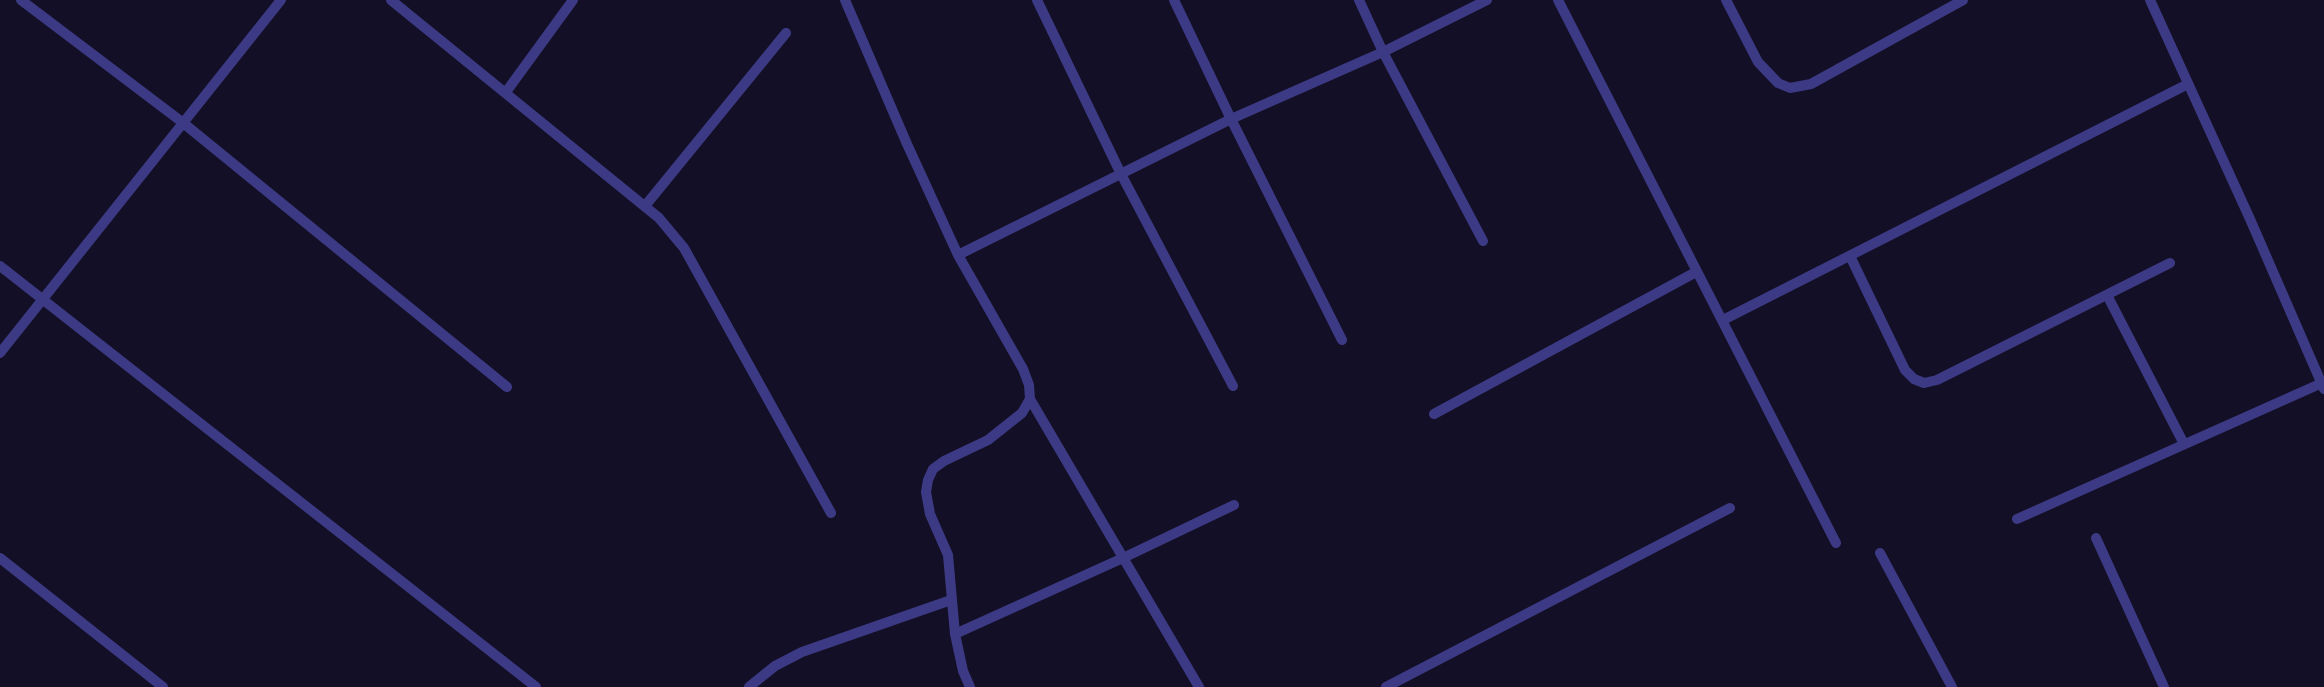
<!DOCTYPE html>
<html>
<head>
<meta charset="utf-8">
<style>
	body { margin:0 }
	canvas { display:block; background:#130f26 }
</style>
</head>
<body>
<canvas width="2324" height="687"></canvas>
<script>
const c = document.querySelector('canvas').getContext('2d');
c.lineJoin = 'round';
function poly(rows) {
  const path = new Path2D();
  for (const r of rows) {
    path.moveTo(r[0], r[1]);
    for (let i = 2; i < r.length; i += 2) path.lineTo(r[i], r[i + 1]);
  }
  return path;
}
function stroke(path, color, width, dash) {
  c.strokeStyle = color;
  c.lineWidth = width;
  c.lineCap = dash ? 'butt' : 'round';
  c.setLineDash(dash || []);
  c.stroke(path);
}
const street = poly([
	[21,0,182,122,507,387],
	[391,0,659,218,684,248,831,513],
	[845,0,907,144,958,255,1023,369,1029,385,1030,399,1022,413,988,440,944,461,933,469,928,480,926,492,930,514,948,555,955,634,963,671,970,687],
	[1037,0,1121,174,1233,386],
	[1174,0,1231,119,1342,340],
	[1359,0,1383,52,1483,241],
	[1558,0,1836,543],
	[1726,0,1758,62,1778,83,1790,88,1811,84,1963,0],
	[2150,0,2250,219,2324,389],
	[506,92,573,0],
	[645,206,786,33],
	[958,255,1231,119,1383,52,1487,0],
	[1850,256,1905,370,1914,379,1924,383,1937,380,2170,263],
	[0,266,536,687],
	[2107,295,2184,444],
	[1723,320,2188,84],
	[0,353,281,0],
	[1030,399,1199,687],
	[1434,414,1696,272],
	[2017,519,2322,383],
	[2096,538,2164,687],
	[1880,553,1952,687],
	[0,558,163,687],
	[955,634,1123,558,1234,505],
	[749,687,775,666,802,652,951,600],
	[1386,687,1730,508]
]);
stroke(street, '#3d3a85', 10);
</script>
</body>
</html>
